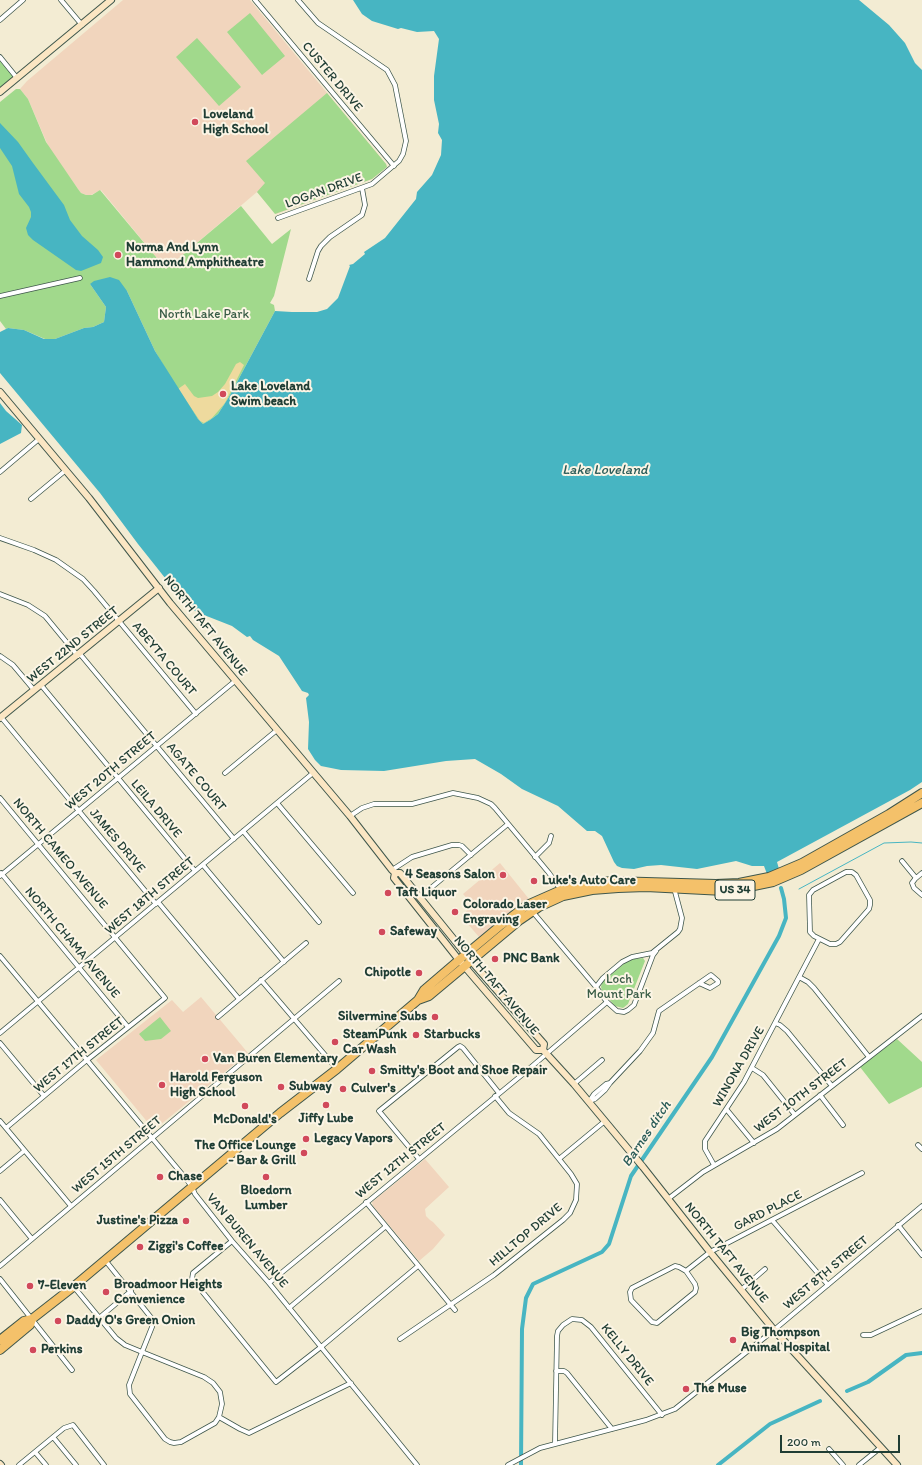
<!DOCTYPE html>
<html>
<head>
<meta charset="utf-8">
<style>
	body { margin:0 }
	#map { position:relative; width:922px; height:1465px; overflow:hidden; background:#f3ecd3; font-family:Itim,sans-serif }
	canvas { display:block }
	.scale { position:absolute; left:780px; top:1435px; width:120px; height:18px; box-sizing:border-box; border:2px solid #1f3d34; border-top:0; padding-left:5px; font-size:12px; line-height:14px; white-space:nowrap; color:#1f3d34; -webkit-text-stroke:3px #fcf5e5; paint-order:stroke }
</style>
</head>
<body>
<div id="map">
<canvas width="922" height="1465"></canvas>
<div class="scale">200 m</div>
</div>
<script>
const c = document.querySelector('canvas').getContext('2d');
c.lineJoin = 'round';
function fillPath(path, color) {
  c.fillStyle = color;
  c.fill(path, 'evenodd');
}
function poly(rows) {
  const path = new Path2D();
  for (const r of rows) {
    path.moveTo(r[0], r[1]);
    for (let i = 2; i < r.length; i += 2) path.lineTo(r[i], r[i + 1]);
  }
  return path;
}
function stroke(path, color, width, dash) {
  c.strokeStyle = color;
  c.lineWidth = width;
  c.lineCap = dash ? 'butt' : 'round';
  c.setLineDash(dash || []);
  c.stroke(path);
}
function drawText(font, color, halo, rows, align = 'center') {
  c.font = font + ' Itim,sans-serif';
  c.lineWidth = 4;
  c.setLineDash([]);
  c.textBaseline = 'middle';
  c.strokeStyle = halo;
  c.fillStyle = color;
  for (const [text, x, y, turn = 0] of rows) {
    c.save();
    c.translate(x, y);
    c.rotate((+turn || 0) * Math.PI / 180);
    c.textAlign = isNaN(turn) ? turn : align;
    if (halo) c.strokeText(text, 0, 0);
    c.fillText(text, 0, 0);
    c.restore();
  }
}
const built = poly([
	[123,0,250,0,386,164,387,167,372,179,276,214,257,192,166,269,101,190,91,195,86,195,81,193,78,189,49,148,28,99,20,89,27,81],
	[500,863,529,899,516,907,479,937,461,916,473,905,463,894],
	[201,997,248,1053,154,1130,96,1060,172,1000,183,1012],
	[425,1159,449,1187,425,1209,426,1216,430,1220,433,1222,445,1235,433,1249,419,1261,373,1206,372,1202]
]);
const green = poly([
	[250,13,285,56,262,75,227,32],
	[197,38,241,87,219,106,176,57],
	[0,57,17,78,0,92],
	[16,89,20,89,28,99,46,142,78,189,81,193,86,195,92,195,100,190,166,269,241,206,272,244,291,229,274,296,270,303,274,305,275,311,229,397,218,414,210,420,203,424,198,419,172,380,155,351,127,291,90,284,106,307,104,322,93,327,84,328,55,339,45,339,24,330,8,328,6,329,0,321,0,102],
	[327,93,386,164,387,167,372,179,275,214,257,192,265,183,246,161],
	[643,958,645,961,628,1004,623,1008,615,1006,602,991,601,987,602,982,626,962,634,959],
	[160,1017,171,1031,161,1039,145,1041,139,1034],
	[897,1039,922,1062,922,1087,889,1104,860,1067]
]);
const sand = poly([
	[240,362,244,365,225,403,212,418,204,423,200,421,178,389,185,384,194,396,198,398,212,396,218,392,225,384,236,364]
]);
const water = poly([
	[353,0,859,0,889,25,905,43,915,63,922,70,922,782,910,790,777,862,779,869,767,874,764,866,752,866,736,861,697,869,661,865,647,866,634,869,622,868,617,866,614,862,602,836,595,831,587,831,558,806,522,789,501,774,475,759,446,761,384,771,341,770,321,766,315,760,308,749,309,722,306,698,309,695,308,693,302,691,279,656,253,640,250,636,247,637,232,626,204,615,195,611,181,598,138,544,100,493,0,373,0,332,8,328,24,330,44,339,55,339,84,328,93,327,104,322,106,307,90,284,94,281,110,277,119,280,127,291,155,351,198,419,203,424,210,420,218,414,229,397,275,311,292,312,317,312,327,309,338,298,350,266,349,265,353,264,365,254,364,252,385,238,416,199,417,192,432,175,441,155,442,140,438,133,439,124,434,100,434,76,439,39,434,31,417,32,401,28,398,29,372,21,362,14],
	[0,123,18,142,33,163,64,205,70,220,82,236,98,250,103,257,101,263,81,271,76,270,33,240,28,235,26,228,31,217,31,212,29,207,19,194,12,166,0,148],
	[0,403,6,411,22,425,21,433,0,444]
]);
const stream = poly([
	[799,889,884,843,911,842,922,843]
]);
const canal = poly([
	[847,1391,868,1382,906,1355,922,1353],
	[521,1465,522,1329,526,1298,533,1284,602,1252,609,1244,631,1176,712,1057,779,936,786,918,784,899,781,888],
	[718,1465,770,1424,820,1401]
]);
const street = poly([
	[61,0,82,25],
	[255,0,394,166],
	[0,20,23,0],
	[0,57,17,78],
	[278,218,372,184,399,161,403,154,406,141,395,85,387,70,318,23,298,0],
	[309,279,318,251,321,246,330,237,362,215,365,205,362,188],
	[0,296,80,278],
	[0,472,39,439],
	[31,499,66,470],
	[0,538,34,550,56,560,83,579,94,591,196,714],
	[0,594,28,605,45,616,78,656],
	[80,654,234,839],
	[0,656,13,665,34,690],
	[41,685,195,871],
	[1,717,156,904],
	[225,773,277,730],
	[0,798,165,998,87,1060,6,1128],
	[277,803,353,893],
	[350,816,362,808,374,804,412,804,453,793,478,798,491,804,495,808,549,873,561,890],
	[243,831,319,922],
	[535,857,549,843,551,836],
	[902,861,916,878],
	[203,865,284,962],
	[392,870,412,857,452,845,459,845,462,846,471,855],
	[846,872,852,872,856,875,870,900,870,905,869,909,840,942,836,944,830,944,814,936,810,932,809,895,813,890,846,872],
	[1,873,128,1027],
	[922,873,915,879,912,883,914,888,922,895],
	[0,876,235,681],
	[420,897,508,824],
	[158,902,239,999],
	[532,911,596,987,607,1002,617,1011,624,1012,628,1010,634,1005,653,955,656,951],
	[0,956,152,1138,187,1180,192,1187,195,1194,232,1241,269,1283,417,1465],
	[799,977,808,982,814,988,869,1057],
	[261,980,337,1069],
	[596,987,603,978,622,962,632,957,652,953,678,932,680,929,682,918,674,888],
	[218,1017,306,943],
	[775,1023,780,1025,787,1031,832,1086],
	[0,1033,313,773],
	[0,1043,44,1096],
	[752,1068,763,1075,795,1115],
	[610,1083,640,1051,653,1033,659,1011,711,975,718,981,718,983,710,988,699,983],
	[574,1084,602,1060],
	[820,1095,843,1125],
	[589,1101,595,1099,605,1090,610,1083,606,1084,594,1094,590,1100],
	[727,1110,754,1143],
	[0,1121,71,1206],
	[918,1145,922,1149],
	[419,1159,379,1111,458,1047,460,1046,463,1048,499,1093],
	[559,1159,605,1121],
	[714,1165,705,1149,705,1141,744,1082,819,939],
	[0,1171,24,1151],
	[668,1199,703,1172,777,1129,922,1016],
	[0,1200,32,1239],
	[366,1202,455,1310],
	[772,1220,828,1285],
	[898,1225,922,1255],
	[232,1241,193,1273,192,1279,276,1382,321,1347,418,1266],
	[0,1266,339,981],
	[675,1266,679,1267,686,1271,695,1284,696,1288,695,1292,657,1323,652,1322,631,1300,630,1292,632,1288,675,1266],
	[686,1271,710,1252,862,1173],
	[0,1279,72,1370],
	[269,1283,523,1074,607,1002],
	[74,1287,116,1338,125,1345,142,1352,204,1377,213,1383,220,1392,222,1404,219,1417,215,1423,181,1442,174,1443,170,1442,165,1439,130,1394,129,1385,142,1352,152,1327,153,1320,105,1260],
	[741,1290,765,1269],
	[289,1308,385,1227],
	[99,1318,131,1291],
	[863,1335,871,1335,922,1311],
	[400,1339,494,1275,563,1220,570,1213,576,1200,577,1184,571,1174,539,1134,509,1113,495,1096],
	[556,1371,564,1371,567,1373,612,1429],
	[219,1417,240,1429,249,1433,351,1383],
	[53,1437,76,1465],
	[555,1444,557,1336,558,1331,563,1325,572,1319,582,1320,591,1327,662,1415],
	[829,1449,843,1465],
	[35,1452,46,1465],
	[19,1465,64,1428,73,1425,104,1465],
	[508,1465,540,1448,646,1420,675,1409,774,1330,922,1206],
	[859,1465,880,1448]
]);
const secondary = poly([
	[0,92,111,0],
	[0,392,89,498,170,603,350,816,392,870,395,873,400,873,473,963,544,1044,543,1050],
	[0,718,159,588],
	[395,873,394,878,459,960,536,1050,543,1050,574,1084,643,1167,710,1252,774,1330,897,1465],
	[0,1464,1,1465]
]);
const highway = poly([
	[418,1000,429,996,520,920,539,907,563,896,592,890,618,888,646,887,724,891,739,889,773,882,801,870,922,803],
	[0,1340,24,1321,32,1319],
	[0,1350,30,1325,32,1319,73,1287,280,1113,337,1069,418,1000,424,990,459,960,501,925,527,905,561,890,595,883,611,881,716,884,739,883,769,877,802,863,889,814,922,793]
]);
const markers = [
	[195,122,4,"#d1495b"],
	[118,255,4,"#d1495b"],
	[223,394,4,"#d1495b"],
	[503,875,4,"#d1495b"],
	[534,881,4,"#d1495b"],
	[388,893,4,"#d1495b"],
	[455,912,4,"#d1495b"],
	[382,932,4,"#d1495b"],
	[495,959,4,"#d1495b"],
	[419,973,4,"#d1495b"],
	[435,1017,4,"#d1495b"],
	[416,1035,4,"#d1495b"],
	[335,1042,4,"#d1495b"],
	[205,1059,4,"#d1495b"],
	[372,1071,4,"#d1495b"],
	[162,1085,4,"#d1495b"],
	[281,1087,4,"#d1495b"],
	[343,1089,4,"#d1495b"],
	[326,1105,4,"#d1495b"],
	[245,1106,4,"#d1495b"],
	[306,1139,4,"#d1495b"],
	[304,1153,4,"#d1495b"],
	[160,1177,4,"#d1495b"],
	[266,1177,4,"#d1495b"],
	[186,1221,4,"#d1495b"],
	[140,1247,4,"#d1495b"],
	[30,1286,4,"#d1495b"],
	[106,1292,4,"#d1495b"],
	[58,1321,4,"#d1495b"],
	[733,1340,4,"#d1495b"],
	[33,1350,4,"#d1495b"],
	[686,1389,4,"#d1495b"]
];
const shields = [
	[735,890,40]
];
const shieldNames = [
	["US 34",735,890]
];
const streetNames = [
	["CUSTER DRIVE",332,77,50],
	["LOGAN DRIVE",324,191,-20],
	["NORTH TAFT AVENUE",205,626,51],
	["WEST 22ND STREET",73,645,-39],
	["ABEYTA COURT",164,659,50],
	["WEST 20TH STREET",111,771,-40],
	["AGATE COURT",196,777,50],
	["LEILA DRIVE",156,809,50],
	["JAMES DRIVE",117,841,50],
	["NORTH CAMEO AVENUE",60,854,50],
	["WEST 18TH STREET",150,896,-40],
	["NORTH CHAMA AVENUE",72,943,50],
	["NORTH TAFT AVENUE",496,986,50],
	["WEST 17TH STREET",79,1055,-39],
	["WINONA DRIVE",739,1067,-60],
	["WEST 10TH STREET",801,1096,-37],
	["WEST 15TH STREET",117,1155,-40],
	["WEST 12TH STREET",401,1161,-39],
	["GARD PLACE",768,1211,-27],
	["HILLTOP DRIVE",526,1235,-40],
	["VAN BUREN AVENUE",247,1241,50],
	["NORTH TAFT AVENUE",726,1253,51],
	["WEST 8TH STREET",826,1273,-40],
	["KELLY DRIVE",627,1355,51]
];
const poiNames = [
	["Loveland",203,115],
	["High School",203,130],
	["Norma And Lynn",126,248],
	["Hammond Amphitheatre",126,263],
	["Lake Loveland",231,387],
	["Swim beach",231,402],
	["4 Seasons Salon",495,875,"right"],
	["Luke's Auto Care",542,881],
	["Taft Liquor",396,893],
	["Colorado Laser",463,905],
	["Engraving",463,920],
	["Safeway",390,932],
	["PNC Bank",503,959],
	["Chipotle",411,973,"right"],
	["Silvermine Subs",427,1017,"right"],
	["SteamPunk",343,1035],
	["Car Wash",343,1050],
	["Starbucks",424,1035],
	["Van Buren Elementary",213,1059],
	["Smitty's Boot and Shoe Repair",380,1071],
	["Harold Ferguson",170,1078],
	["High School",170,1093],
	["Subway",289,1087],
	["Culver's",351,1089],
	["Jiffy Lube",326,1119,"center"],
	["McDonald's",245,1120,"center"],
	["Legacy Vapors",314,1139],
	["The Office Lounge",296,1146,"right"],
	["- Bar & Grill",296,1161,"right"],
	["Chase",168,1177],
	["Bloedorn",266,1191,"center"],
	["Lumber",266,1206,"center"],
	["Justine's Pizza",178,1221,"right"],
	["Ziggi's Coffee",148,1247],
	["Broadmoor Heights",114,1285],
	["Convenience",114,1300],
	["7-Eleven",38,1286],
	["Daddy O's Green Onion",66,1321],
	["Big Thompson",741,1333],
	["Animal Hospital",741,1348],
	["Perkins",41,1350],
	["The Muse",694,1389]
];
const parkNames = [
	["North Lake Park",204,315],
	["Loch",619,980],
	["Mount Park",619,995]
];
const waterNames = [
	["Lake Loveland",605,470],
	["Barnes ditch",647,1134,-56]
];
fillPath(built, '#f1d5bd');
fillPath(green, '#a1d98c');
fillPath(sand, '#eeda9e');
fillPath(water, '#47b5c2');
stroke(stream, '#47b5c2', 1);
stroke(canal, '#47b5c2', 4);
stroke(street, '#3f574c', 5.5);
stroke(secondary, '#3f574c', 8);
stroke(highway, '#3f574c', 10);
stroke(street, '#fff', 4);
stroke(secondary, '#fbe6c3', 6);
stroke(highway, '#f4c16a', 8);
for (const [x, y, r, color] of markers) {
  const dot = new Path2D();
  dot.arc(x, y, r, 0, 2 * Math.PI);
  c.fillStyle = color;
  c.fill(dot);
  stroke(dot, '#fcf5e5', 1.5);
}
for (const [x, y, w] of shields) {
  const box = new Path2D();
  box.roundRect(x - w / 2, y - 10, w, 20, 3);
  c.fillStyle = '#fcf5e5';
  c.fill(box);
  stroke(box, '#1f3d34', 1);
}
drawText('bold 12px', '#1f3d34', null, shieldNames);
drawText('13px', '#1f3d34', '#fcf5e5', streetNames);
drawText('bold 13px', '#1f3d34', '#fcf5e5', poiNames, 'left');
drawText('13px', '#395c46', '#fcf5e5', parkNames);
drawText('italic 14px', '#295b58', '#fcf5e5', waterNames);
</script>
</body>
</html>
